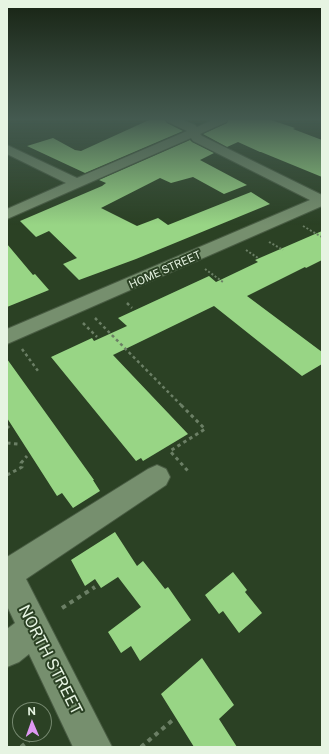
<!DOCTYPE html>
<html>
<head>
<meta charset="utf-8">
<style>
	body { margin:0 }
	#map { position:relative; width:329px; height:754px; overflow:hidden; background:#2b4124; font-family:"Public Sans",sans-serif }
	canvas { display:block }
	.frame { position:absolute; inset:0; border:8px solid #e6f4e2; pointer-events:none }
	.north { position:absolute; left:12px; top:702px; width:40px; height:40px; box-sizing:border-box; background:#2b4124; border:1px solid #768970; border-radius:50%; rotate:358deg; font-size:11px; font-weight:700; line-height:16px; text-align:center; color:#e6f4e2 }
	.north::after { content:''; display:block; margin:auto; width:14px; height:18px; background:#de98f2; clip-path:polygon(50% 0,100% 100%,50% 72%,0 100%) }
</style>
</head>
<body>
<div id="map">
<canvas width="329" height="754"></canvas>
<div class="frame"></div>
<div class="north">N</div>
</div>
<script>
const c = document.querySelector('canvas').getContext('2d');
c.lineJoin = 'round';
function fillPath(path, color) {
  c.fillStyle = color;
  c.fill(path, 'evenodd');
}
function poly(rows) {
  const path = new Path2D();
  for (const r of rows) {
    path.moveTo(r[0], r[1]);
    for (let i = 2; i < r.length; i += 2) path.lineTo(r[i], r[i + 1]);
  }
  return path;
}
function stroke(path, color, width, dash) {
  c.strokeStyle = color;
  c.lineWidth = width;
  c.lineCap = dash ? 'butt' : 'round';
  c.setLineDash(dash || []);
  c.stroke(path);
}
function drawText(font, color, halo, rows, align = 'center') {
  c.font = font + ' "Public Sans",sans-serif';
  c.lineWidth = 4;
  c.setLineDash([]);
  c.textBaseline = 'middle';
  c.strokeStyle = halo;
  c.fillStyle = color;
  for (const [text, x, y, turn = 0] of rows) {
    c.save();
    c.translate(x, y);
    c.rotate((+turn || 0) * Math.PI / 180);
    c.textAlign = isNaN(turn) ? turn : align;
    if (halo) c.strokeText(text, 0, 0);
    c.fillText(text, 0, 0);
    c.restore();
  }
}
const building = poly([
	[149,120,165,120,167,123,183,131,85,173,27,146,53,138,75,150,81,151],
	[228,120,271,120,295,128,293,129,322,140,322,177,261,152,260,152,238,142,227,147,203,134,227,123],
	[190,140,192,142,214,153,200,160,247,185,224,194,193,177,171,183,160,178,101,208,137,226,158,218,168,225,251,192,270,204,136,259,79,280,63,264,77,258,49,231,36,237,20,221,102,186,106,183,99,180],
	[322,231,322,260,306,268,305,267,247,296,322,352,322,364,302,376,214,306,113,355,188,434,143,461,141,458,136,461,51,357,92,338,94,341,127,326,118,318,209,276,216,282,258,262,255,260],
	[7,244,33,275,35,274,49,290,7,307],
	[7,359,94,480,93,480,100,491,73,508,62,493,57,496,7,418],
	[115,532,137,566,143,561,165,589,168,587,191,620,140,661,131,646,121,653,108,632,141,607,118,577,101,588,95,579,85,586,71,560],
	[233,572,247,590,245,592,262,613,239,633,223,611,219,614,205,595],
	[202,658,234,705,219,719,237,747,194,747,161,694]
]);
const pathFar3 = poly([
	[303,226,322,237],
	[269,242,283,250],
	[246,250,258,258],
	[205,269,223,282]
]);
const pathFar2 = poly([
	[127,303,132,308],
	[95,318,182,406],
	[83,323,97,337],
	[22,349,38,371]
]);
const pathFar1 = poly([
	[181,405,205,429,170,451,188,471],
	[7,428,9,426],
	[7,443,18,444],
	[7,475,22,467,21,463,27,456]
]);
const path = poly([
	[62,608,95,587],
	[21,747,32,738],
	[141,747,174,719]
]);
const minor = poly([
	[166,120,182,120,195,125,197,127,213,120,227,120,226,122,200,134,202,136,322,195,322,206,7,344,7,329,310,200,193,141,191,138,7,219,7,209,66,183,7,154,7,145,77,178,187,131,168,122,166,120],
	[157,465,166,469,170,477,166,485,26,579,112,747,73,747,29,654,19,662,7,667,7,629,15,623,7,606,7,557,148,469,157,465]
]);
const farStreetnames = [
	["HOME STREET",165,270,-24]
];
const nearStreetnames = [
	["NORTH STREET",50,660,63]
];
fillPath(building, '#98d585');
stroke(minor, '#495c43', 2);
stroke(pathFar3, '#6b7f65', 2, [2, 2]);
stroke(pathFar2, '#6b7f65', 2.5, [3, 3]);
stroke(pathFar1, '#6b7f65', 3, [3.5, 3.5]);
stroke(path, '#6b7f65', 4, [4.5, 4.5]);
fillPath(minor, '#768f6e');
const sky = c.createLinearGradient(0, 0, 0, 225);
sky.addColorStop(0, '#182414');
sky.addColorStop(0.53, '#445a50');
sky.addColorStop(1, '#445a5000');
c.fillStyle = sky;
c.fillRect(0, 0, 329, 225);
drawText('11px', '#e6f4e2', '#2b4124', farStreetnames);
drawText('16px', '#e6f4e2', '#2b4124', nearStreetnames);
</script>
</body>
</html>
